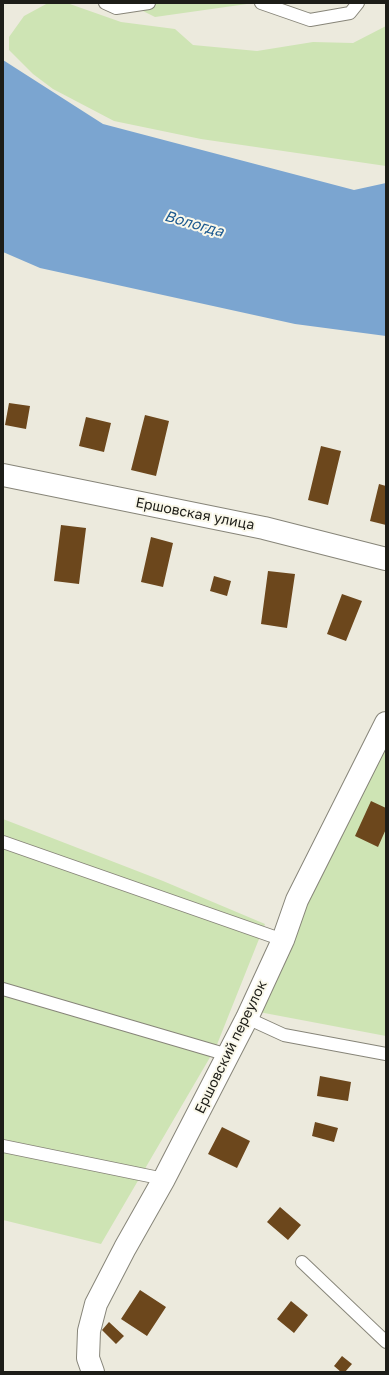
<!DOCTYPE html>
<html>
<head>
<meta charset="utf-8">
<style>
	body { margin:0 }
	#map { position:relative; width:389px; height:1375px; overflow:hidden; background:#eceadd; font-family:"Golos Text",sans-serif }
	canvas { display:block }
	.frame { position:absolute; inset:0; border:4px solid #1d1d18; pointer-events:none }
</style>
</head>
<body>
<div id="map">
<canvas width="389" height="1375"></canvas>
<div class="frame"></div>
</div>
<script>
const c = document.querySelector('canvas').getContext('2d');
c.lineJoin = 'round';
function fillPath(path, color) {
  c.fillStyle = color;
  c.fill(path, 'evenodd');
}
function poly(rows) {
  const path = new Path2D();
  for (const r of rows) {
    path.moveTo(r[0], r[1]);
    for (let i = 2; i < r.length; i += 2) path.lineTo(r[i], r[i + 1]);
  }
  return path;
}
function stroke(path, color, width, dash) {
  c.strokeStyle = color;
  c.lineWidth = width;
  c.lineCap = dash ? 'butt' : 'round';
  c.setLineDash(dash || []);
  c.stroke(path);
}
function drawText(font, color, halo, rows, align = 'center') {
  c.font = font + ' "Golos Text",sans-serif';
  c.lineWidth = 4;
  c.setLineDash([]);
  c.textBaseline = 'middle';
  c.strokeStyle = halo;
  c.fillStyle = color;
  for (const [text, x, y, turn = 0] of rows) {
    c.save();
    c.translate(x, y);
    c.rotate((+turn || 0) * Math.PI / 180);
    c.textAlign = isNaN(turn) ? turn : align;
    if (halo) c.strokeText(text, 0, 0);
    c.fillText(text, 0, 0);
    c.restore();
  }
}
const green = poly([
	[48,3,67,3,121,22,175,29,193,45,257,51,313,42,353,43,386,26,386,166,201,139,114,121,53,89,33,74,9,50,9,37,24,16],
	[127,3,254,3,155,17],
	[386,736,386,1036,259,1012,324,861],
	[3,819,163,881,265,924,216,1047,101,1244,3,1220]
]);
const water = poly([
	[3,60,103,124,354,190,386,183,386,336,295,324,40,268,3,252]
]);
const building = poly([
	[9,403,30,406,26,429,5,425],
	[145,415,169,421,156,476,131,470],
	[86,417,111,423,104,452,79,446],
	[321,446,341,451,328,505,308,500],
	[379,484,386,486,386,525,370,521],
	[61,525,86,528,79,584,54,581],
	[151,537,173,543,163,587,141,582],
	[268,571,295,574,287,628,261,624],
	[214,576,231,581,227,596,210,591],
	[342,594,362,601,346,641,327,634],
	[371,801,386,808,386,829,378,847,355,836],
	[320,1076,351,1082,348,1101,317,1096],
	[315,1122,338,1128,334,1142,312,1136],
	[222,1127,250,1141,237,1168,208,1154],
	[280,1207,301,1225,288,1240,267,1222],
	[140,1290,166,1307,147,1336,121,1319],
	[291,1301,308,1315,294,1333,277,1319],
	[109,1322,124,1336,116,1344,102,1330],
	[342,1356,352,1364,345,1372,341,1372,334,1366]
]);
const service = poly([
	[105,3,116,8,149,3],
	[261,3,310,20,350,13,358,3],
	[3,842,283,940],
	[3,989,228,1055],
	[247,1018,284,1035,386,1054],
	[3,1146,164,1179],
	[302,1262,386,1342]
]);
const minor = poly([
	[3,475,264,528,386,559],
	[93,1372,88,1358,89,1331,96,1304,125,1248,164,1179,247,1018,283,940,297,900,386,723]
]);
const streetNames = [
	["Ершовская улица",195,514,11],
	["Ершовский переулок",231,1047,-64]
];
const waterNames = [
	["Вологда",194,224,16]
];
fillPath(green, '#cee4b4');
fillPath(water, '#7ba5d0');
fillPath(building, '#6c471c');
stroke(service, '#878579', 14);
stroke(minor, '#878579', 24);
stroke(service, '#fff', 12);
stroke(minor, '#fff', 22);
drawText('14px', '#1d1d18', '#faf8ea', streetNames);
drawText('italic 15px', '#1d5a90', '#faf8ea', waterNames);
</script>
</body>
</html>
